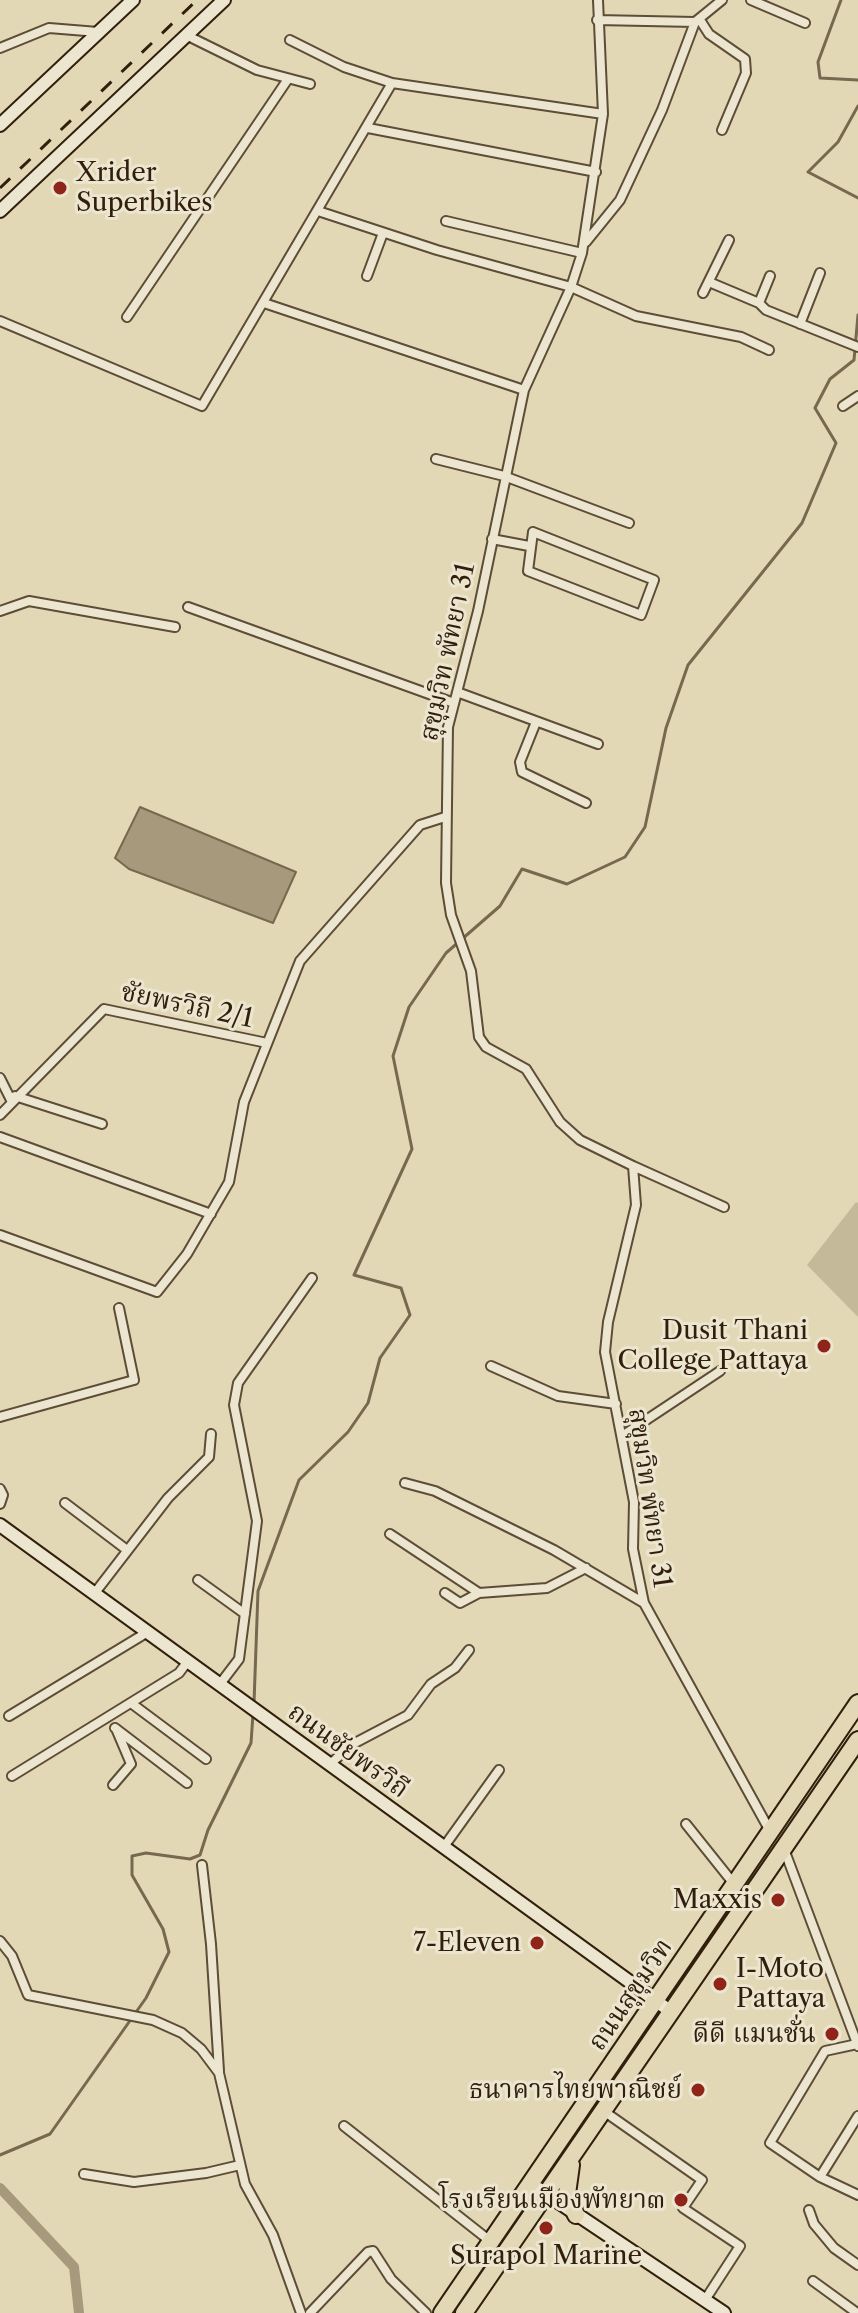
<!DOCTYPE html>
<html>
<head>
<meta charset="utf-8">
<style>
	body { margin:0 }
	canvas { display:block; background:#e2d8b6 }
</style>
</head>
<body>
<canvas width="858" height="2313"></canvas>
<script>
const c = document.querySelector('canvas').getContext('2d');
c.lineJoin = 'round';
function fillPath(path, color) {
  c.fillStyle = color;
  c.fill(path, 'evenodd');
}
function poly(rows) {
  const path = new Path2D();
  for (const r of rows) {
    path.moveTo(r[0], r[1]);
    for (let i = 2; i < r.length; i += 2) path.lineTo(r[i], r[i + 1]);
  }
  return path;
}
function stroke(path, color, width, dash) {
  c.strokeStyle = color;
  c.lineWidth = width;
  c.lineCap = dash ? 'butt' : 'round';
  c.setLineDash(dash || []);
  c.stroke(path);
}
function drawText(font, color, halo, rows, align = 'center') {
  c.font = font + ' "Libre Caslon Text","Noto Serif Thai",serif';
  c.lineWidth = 6;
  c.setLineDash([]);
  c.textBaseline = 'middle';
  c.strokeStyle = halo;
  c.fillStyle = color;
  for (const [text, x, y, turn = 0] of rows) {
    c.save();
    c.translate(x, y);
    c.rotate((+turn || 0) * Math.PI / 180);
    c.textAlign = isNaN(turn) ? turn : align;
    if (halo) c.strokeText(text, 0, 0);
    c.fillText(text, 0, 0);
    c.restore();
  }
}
const green = poly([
	[856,1202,858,1203,858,1317,807,1265]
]);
const water = poly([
	[140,807,296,872,273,923,129,869,115,858,140,807]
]);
const stream = poly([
	[841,0,818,62,820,78,858,80],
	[858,106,838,142,808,172,858,198],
	[254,1703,258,1591,299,1480,348,1432,368,1403,380,1358,410,1315,401,1288,354,1275,412,1149,393,1056,409,1007,446,953,500,906,522,869,567,884,625,857,645,827,666,728,688,665,802,523,836,443,815,408,830,379,854,360,858,315],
	[0,2155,50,2134,146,1998,169,1952,163,1929,132,1875,132,1856,146,1853,190,1859,200,1855,208,1830,251,1743,253,1714]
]);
const canal = poly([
	[0,2188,74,2267,79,2313]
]);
const street = poly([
	[598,0,603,114,582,253,571,287,524,390,478,611,448,727,446,883,451,915,471,971,479,1037,486,1047,526,1069,560,1122,580,1140,633,1166,636,1205,608,1322,605,1352,634,1502,633,1549,644,1603,770,1831],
	[751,0,805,23],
	[597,20,695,22,722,0],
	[700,20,709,34,745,59,746,73,722,130],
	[186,35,257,70,310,84],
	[290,40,344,67,392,83,603,114],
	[0,48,49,28,98,32],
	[368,128,596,172],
	[318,211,437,250,571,287,636,316,741,337,769,350],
	[446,221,582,253],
	[586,242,620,200,662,110,695,22],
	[367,276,383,233],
	[709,282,759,303,766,310,858,347],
	[703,293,729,240],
	[264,303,524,390],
	[759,303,770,276],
	[127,317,288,79],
	[0,321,202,406,392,83],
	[800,324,820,273],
	[843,406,858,396],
	[436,459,504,476,629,523],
	[533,532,654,580,641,615,528,571,533,532],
	[492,539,529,546],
	[188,607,454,703],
	[0,611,29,601,175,627],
	[457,692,598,744],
	[536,722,520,762,522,772,586,803],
	[0,1078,11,1100],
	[15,1096,102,1124],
	[0,1115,104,1009,267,1043],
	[0,1137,211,1214],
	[633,1166,724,1207],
	[0,1235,157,1292,187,1254,229,1182,244,1102,300,961,420,825,445,817],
	[491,1366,558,1396,616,1404],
	[0,1417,134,1380,119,1308],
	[622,1436,720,1371],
	[405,1483,435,1491,554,1550,644,1603],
	[0,1489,3,1495,0,1504],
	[65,1503,127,1550],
	[390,1534,479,1593,547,1588,586,1568],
	[198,1580,245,1614],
	[445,1593,460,1603,479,1593],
	[94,1594,168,1498,209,1457,211,1434],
	[220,1684,239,1659,257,1521,234,1405,238,1383,312,1278],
	[131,1703,206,1759],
	[9,1716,146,1633],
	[115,1728,187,1783],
	[330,1764,353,1744,408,1715,431,1684,455,1668,469,1650],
	[12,1776,179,1673,188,1661],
	[113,1785,131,1764,117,1731],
	[686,1824,734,1884],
	[443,1848,499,1770],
	[784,1849,858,2046],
	[202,1865,211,1944,219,2071],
	[0,1941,12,1956,28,1995,153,2020,182,2033,201,2049,219,2073,245,2184,273,2235,301,2313],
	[857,2044,825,2051,770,2143,820,2177,858,2116],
	[605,2112,702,2180,683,2208,740,2246,705,2300],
	[344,2126,490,2241],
	[84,2174,134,2182,206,2173,240,2165],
	[820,2177,858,2195],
	[809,2210,814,2224,834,2248,858,2265],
	[813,2281,857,2313],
	[310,2313,368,2252,373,2251,391,2279,426,2313]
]);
const secondary = poly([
	[0,125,133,0],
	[0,211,224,0],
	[0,1525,670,2011],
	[539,2189,724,2313]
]);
const highway = poly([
	[571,2165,567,2194,576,2215],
	[442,2313,858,1703],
	[464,2313,858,1740]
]);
const rail = poly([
	[0,188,197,0]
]);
const markers = [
	[60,188,8,"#8f2418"],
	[824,1346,8,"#8f2418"],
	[778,1900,8,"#8f2418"],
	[537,1943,8,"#8f2418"],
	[720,1984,8,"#8f2418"],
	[832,2034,8,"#8f2418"],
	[698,2090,8,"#8f2418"],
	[681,2200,8,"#8f2418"],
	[546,2228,8,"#8f2418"]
];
const poiNames = [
	["Xrider",76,173,"left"],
	["Superbikes",76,203,"left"],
	["Dusit Thani",808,1331],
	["College Pattaya",808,1361],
	["Maxxis",762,1900],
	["7-Eleven",521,1943],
	["I-Moto",736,1969,"left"],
	["Pattaya",736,1999,"left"],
	["ดีดี แมนชั่น",816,2034],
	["ธนาคารไทยพาณิชย์",682,2090],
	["โรงเรียนเมืองพัทยา๓",665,2200],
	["Surapol Marine",546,2256,"center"]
];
const streetNames = [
	["สุขุมวิท พัทยา 31",448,652,-78],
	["ชัยพรวิถี 2/1",187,1006,12],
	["สุขุมวิท พัทยา 31",649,1498,82],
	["ถนนชัยพรวิถี",348,1751,36],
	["ถนนสุขุมวิท",631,1995,-56]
];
fillPath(green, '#c4b999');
fillPath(water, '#a6997c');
stroke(water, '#77684f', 2);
stroke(stream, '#77684f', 3);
stroke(canal, '#a6997c', 10);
stroke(street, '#5d4d36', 12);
stroke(secondary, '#311f0c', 16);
stroke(highway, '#311f0c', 20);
stroke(street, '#ece6d0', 8);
stroke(secondary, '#ece6d0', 12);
stroke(highway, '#e2d8b6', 16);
stroke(rail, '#311f0c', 3, [14, 14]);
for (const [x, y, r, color] of markers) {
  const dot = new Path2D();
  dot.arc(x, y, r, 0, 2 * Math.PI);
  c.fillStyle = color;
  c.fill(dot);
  stroke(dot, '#ece6d0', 3);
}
drawText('26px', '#311f0c', '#ece6d0', poiNames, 'right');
drawText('26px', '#311f0c', '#ece6d0', streetNames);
</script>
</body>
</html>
